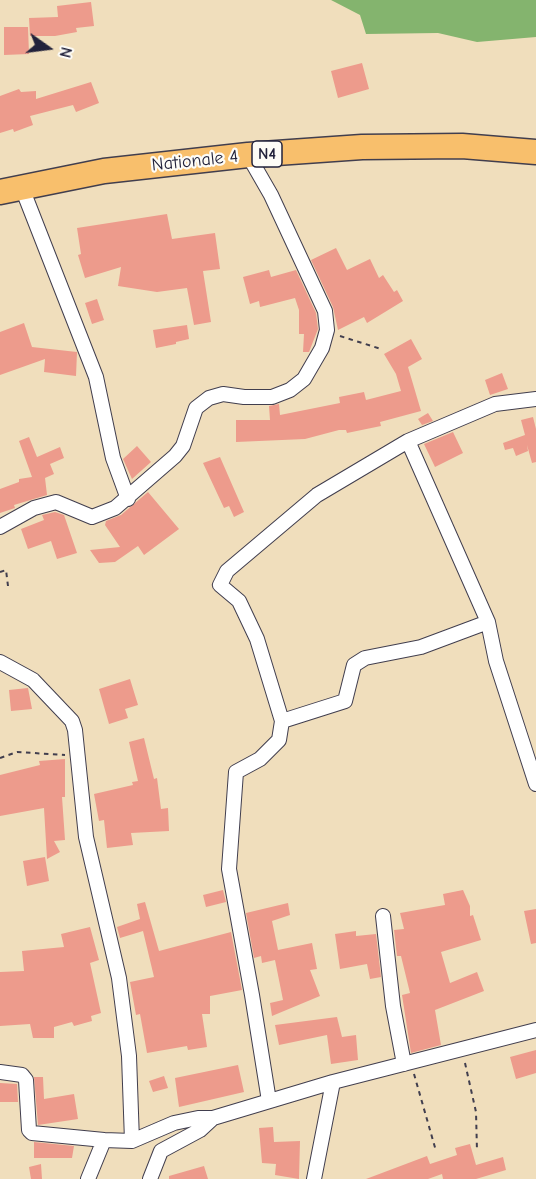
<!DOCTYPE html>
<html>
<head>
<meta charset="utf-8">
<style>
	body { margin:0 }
	#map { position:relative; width:536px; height:1179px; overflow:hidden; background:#f0debc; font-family:"Comic Neue",sans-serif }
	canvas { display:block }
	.north { position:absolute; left:18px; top:18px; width:60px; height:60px; -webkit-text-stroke:4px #fdfcf7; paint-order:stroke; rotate:104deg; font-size:16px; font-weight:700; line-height:24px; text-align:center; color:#22223b }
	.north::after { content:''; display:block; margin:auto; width:21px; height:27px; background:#22223b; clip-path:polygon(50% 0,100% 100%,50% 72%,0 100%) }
</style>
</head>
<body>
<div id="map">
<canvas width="536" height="1179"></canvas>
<div class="north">N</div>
</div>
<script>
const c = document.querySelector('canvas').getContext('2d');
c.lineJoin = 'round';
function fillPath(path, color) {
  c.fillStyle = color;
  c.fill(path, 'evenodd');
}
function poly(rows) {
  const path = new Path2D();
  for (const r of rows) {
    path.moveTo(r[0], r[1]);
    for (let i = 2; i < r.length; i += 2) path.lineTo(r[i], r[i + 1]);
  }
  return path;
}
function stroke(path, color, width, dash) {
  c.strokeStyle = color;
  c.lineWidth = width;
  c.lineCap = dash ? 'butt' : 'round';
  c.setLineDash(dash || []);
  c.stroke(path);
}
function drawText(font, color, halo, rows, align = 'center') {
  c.font = font + ' "Comic Neue",sans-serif';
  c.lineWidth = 4.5;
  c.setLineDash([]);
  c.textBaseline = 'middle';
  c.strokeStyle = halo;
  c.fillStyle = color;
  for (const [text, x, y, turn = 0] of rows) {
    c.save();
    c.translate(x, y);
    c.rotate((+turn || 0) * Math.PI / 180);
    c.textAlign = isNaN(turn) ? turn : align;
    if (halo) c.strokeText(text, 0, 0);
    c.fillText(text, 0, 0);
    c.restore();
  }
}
const forest = poly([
	[331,0,536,0,536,37,477,42,438,33,366,34,360,15]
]);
const building = poly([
	[91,2,94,26,76,28,77,32,55,36,30,36,29,18,58,17,57,6],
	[4,27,28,27,29,54,4,55],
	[362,63,369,89,338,98,331,71],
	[91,82,99,103,76,112,73,105,30,116,33,125,14,132,13,129,0,133,0,96,19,89,21,92,36,91,36,99],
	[167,214,172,239,215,233,220,269,203,271,211,322,194,325,187,288,157,292,118,286,121,267,85,278,78,255,81,254,77,228],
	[336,248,347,270,370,259,379,278,383,275,394,292,397,290,403,301,367,323,364,317,338,330,333,307,311,260],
	[269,270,271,277,296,270,316,313,318,329,309,352,303,352,304,334,299,334,299,310,295,298,260,307,259,301,250,304,243,277],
	[97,299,104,320,92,324,85,303],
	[24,323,32,347,77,352,76,376,44,372,45,359,0,375,0,332],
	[187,325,189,339,176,342,176,344,156,348,153,330],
	[411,339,422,359,408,367,421,411,380,422,381,426,347,433,346,430,339,430,305,439,236,442,236,420,270,420,269,406,279,404,280,415,340,403,339,397,364,392,366,400,401,391,396,374,384,354],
	[502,373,508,389,490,395,485,380],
	[428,413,433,421,422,425,418,419],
	[533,417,536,429,536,462,532,463,527,445,528,451,516,456,513,448,505,450,503,443,525,435,521,420],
	[453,432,463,453,435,467,424,444],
	[29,437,37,457,60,447,64,458,50,464,54,474,45,478,47,495,14,505,15,508,0,513,0,489,19,482,19,479,32,477,19,441],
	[137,446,151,462,132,479,123,459],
	[220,457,244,512,234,517,229,506,224,508,203,463],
	[148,492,179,529,144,555,138,546,115,562,99,563,90,550,120,547,105,525,106,521,121,515],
	[55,512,64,515,77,553,57,559,51,541,28,549,21,529,44,520,42,515],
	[130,679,138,705,125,709,128,718,109,724,99,689],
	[28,688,32,709,11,711,9,690],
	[144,738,154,779,157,778,161,809,168,808,169,831,131,833,133,845,107,848,104,820,99,821,94,794,133,785,132,782,138,781,129,742],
	[65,759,65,797,62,797,65,840,54,841,60,852,47,859,44,808,0,816,0,775,40,765,39,761],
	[45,857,49,881,27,886,23,861],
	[223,890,226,902,206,907,203,895],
	[463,890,470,906,470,916,473,915,481,940,441,952,450,983,477,972,484,991,435,1010,441,1045,411,1053,402,995,410,993,401,956,397,956,394,930,404,929,400,913,445,905,443,894],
	[145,902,159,951,231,932,242,990,210,996,210,1014,202,1014,207,1047,188,1050,187,1046,147,1053,140,1014,136,1015,130,982,154,977,143,931,120,938,117,927,140,919,137,904],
	[288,903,290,915,272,921,278,950,312,943,317,969,310,970,320,996,272,1016,270,1003,283,1000,275,960,262,963,261,956,254,958,246,913],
	[536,909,536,943,531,944,524,911],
	[90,927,99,960,90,963,101,1013,91,1016,92,1021,74,1026,72,1022,54,1027,54,1038,33,1038,30,1024,0,1026,0,972,24,971,22,951,64,947,61,934],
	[356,931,356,936,376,934,381,977,370,979,367,964,340,969,335,934],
	[337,1017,342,1037,356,1035,358,1060,331,1064,327,1035,279,1045,275,1025],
	[536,1050,536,1073,516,1079,510,1057],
	[238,1065,244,1092,179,1107,175,1078],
	[164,1076,168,1088,153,1092,149,1081],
	[34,1077,43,1077,44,1099,74,1094,78,1119,38,1125],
	[0,1083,17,1084,18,1102,0,1102],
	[273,1127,274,1142,300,1141,299,1179,275,1175,276,1164,262,1163,259,1128],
	[34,1142,74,1146,72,1158,34,1158],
	[470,1144,476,1165,503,1157,506,1170,476,1179,443,1179,442,1174,428,1179,366,1179,427,1156,430,1164,457,1155,455,1148],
	[41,1164,42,1179,31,1179,29,1167],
	[204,1166,208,1179,169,1179,169,1176]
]);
const path = poly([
	[340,336,381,349],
	[0,572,6,570,8,586],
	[0,758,17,752,65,755],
	[465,1063,476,1112,477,1151],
	[414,1074,436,1151]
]);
const minor = poly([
	[22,188,96,377,113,458,128,499],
	[408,441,488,622,496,661,536,784],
	[0,527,34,508,56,502,92,517,115,508,175,456,183,446,196,408,209,398,223,394,244,397,272,397,290,390,304,379,322,348,327,330,325,311,271,195,248,155],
	[0,662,33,680,72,721,75,730,86,837,119,978,129,1056,132,1141],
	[282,721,345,701,354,665,365,658,421,647,488,622],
	[383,916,393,1006,404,1064],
	[0,1072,22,1075,26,1080,29,1130,32,1133,104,1140],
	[269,1101,252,995,229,869,236,772,260,759,279,740,282,721,257,639,239,601,220,585,227,571,317,495,408,441,495,404,536,399],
	[88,1179,104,1140,132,1141,174,1123,198,1118,213,1118,333,1082,536,1030],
	[150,1179,161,1151,200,1130,213,1118],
	[314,1179,333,1082]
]);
const trunk = poly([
	[0,192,104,171,248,155,362,147,462,146,536,152]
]);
const shields = [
	[267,154,30]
];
const shieldNames = [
	["N4",267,154]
];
const streetNames = [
	["Nationale 4",195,161,-6]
];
fillPath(forest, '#84b46e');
fillPath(building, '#ed9b8c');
stroke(minor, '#413e4e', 16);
stroke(trunk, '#413e4e', 27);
stroke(path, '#413e4e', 2, [4.5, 4.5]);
stroke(minor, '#fff', 14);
stroke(trunk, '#f8bf6c', 24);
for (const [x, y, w] of shields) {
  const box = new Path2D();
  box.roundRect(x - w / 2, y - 13, w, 26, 4.5);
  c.fillStyle = '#fdfcf7';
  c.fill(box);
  stroke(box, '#22223b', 1.5);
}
drawText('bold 16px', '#22223b', null, shieldNames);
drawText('18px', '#22223b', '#fdfcf7', streetNames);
</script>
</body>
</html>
